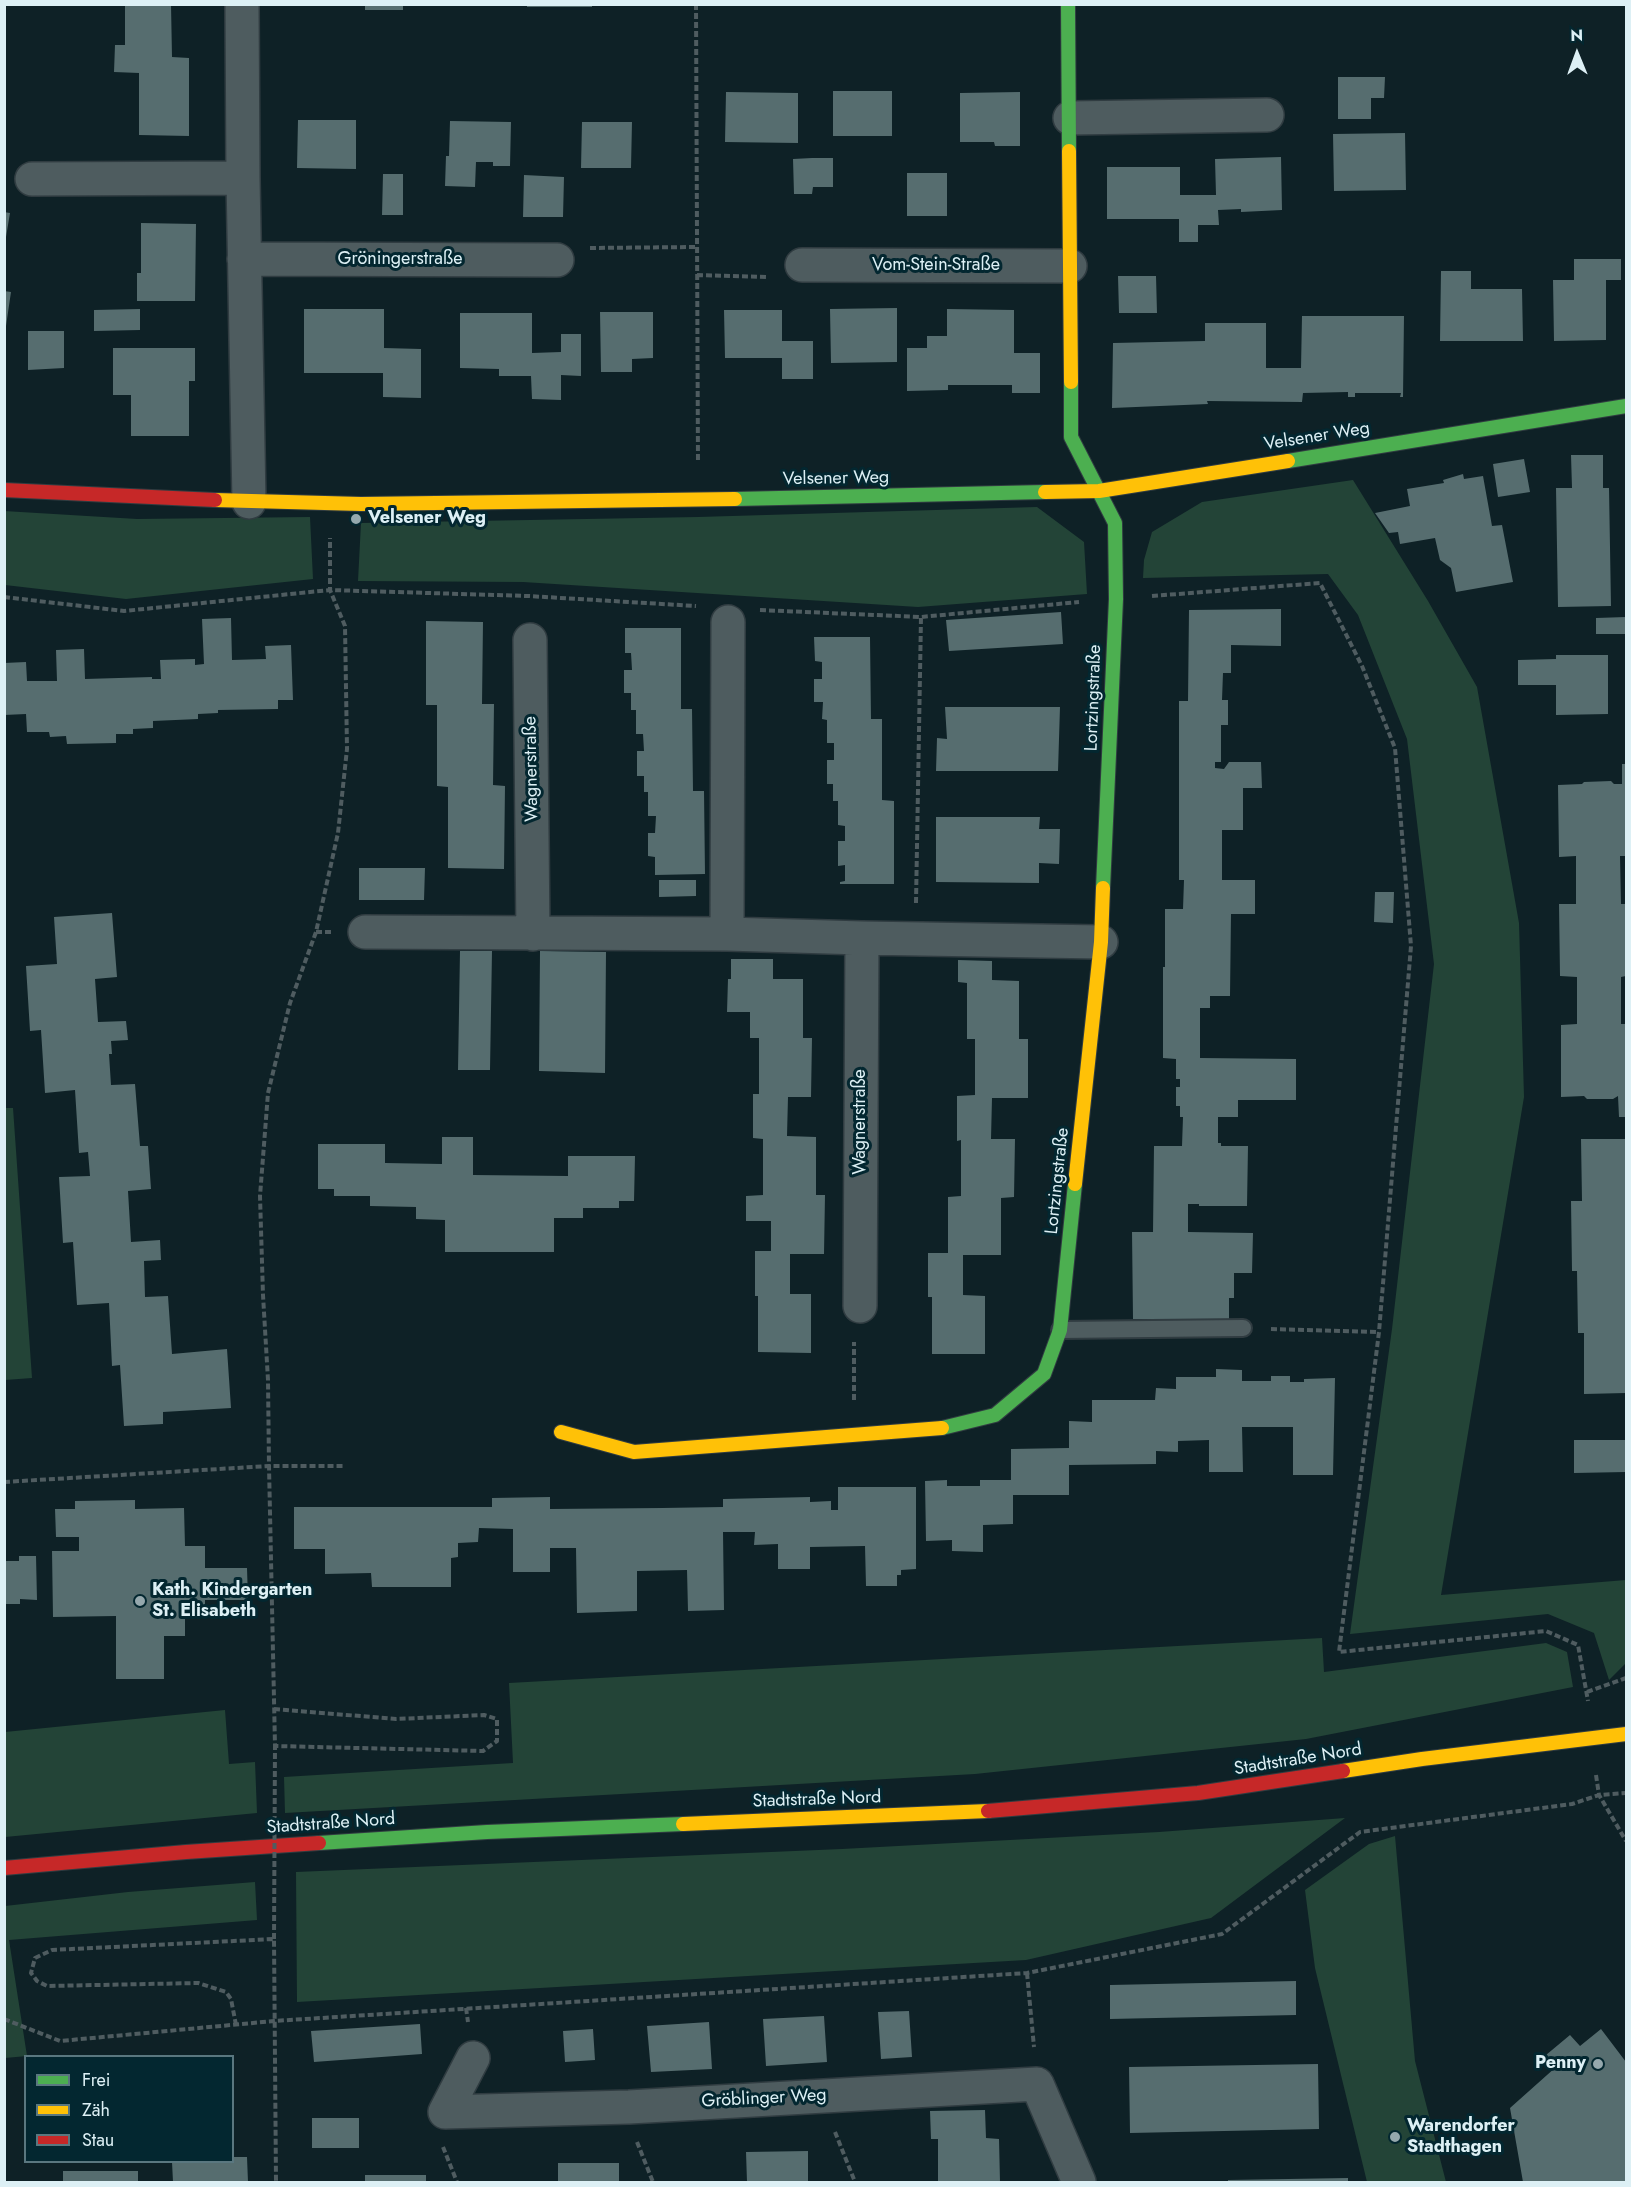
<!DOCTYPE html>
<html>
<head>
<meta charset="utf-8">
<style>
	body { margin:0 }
	#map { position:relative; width:1631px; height:2187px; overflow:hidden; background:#0e2126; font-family:Jost,sans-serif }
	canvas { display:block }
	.frame { position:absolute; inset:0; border:6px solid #ddf0f5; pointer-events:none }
	.legend { position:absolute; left:24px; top:2055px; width:210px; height:108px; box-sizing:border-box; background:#032730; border:2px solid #5a777f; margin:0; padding:8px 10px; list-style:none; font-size:18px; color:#ddf0f5 }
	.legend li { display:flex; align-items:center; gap:12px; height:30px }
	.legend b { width:30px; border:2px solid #5a777f }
	.north { position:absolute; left:1547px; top:24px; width:60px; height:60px; -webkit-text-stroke:4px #032730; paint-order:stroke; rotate:359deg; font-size:16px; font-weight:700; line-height:24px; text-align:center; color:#ddf0f5 }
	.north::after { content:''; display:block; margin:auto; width:21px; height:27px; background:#ddf0f5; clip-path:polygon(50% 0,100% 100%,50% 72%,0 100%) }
</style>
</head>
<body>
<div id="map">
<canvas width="1631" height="2187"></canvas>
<div class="frame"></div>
<ul class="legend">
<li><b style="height:8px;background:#4caf50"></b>Frei</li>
<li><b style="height:8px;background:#ffc107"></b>Zäh</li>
<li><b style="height:8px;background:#c62828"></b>Stau</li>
</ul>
<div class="north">N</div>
</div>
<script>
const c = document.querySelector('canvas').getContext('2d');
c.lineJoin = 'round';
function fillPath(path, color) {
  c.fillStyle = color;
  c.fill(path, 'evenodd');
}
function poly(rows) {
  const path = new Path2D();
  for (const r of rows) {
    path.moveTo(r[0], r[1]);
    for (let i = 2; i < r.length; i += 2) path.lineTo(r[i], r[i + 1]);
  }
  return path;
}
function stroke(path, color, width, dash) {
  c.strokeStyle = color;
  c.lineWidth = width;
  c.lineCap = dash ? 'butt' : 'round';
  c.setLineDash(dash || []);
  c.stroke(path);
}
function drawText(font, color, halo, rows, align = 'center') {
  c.font = font + ' Jost,sans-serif';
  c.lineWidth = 6;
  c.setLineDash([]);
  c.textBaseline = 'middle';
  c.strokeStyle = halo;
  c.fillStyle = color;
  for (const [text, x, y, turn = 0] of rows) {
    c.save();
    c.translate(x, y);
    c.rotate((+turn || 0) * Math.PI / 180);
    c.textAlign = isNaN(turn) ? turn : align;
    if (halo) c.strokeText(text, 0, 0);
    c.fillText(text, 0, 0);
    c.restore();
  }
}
const green = poly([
	[1353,480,1428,601,1477,687,1519,923,1524,1097,1441,1595,1626,1580,1626,1663,1609,1680,1594,1633,1548,1614,1350,1634,1392,1329,1434,964,1407,739,1358,615,1328,574,1143,578,1144,560,1152,532,1202,502],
	[1037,507,1084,542,1087,594,918,607,523,582,358,581,361,523,698,517],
	[4,511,137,519,310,517,313,579,126,599,5,585],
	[4,1108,13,1108,32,1378,5,1380],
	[1322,1638,1324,1672,1546,1643,1567,1652,1573,1687,1306,1739,975,1774,285,1813,284,1777,513,1763,509,1683],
	[225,1710,229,1764,255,1762,257,1813,5,1837,5,1732],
	[1345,1818,1211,1918,1026,1960,297,2002,296,1872,842,1849,1159,1832],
	[1395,1836,1415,2061,1446,2182,1367,2182,1315,1968,1305,1890,1369,1844],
	[255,1882,257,1920,9,1940,27,2056,5,2058,5,1906,128,1892]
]);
const building = poly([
	[171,4,172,57,189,58,189,136,139,135,139,73,114,72,115,45,125,45,125,5],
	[365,4,403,4,403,10,365,10],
	[527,4,592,4,592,7,527,7],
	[1338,77,1385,77,1384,98,1371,98,1371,119,1338,119],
	[833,91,892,91,892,136,833,136],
	[726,92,798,93,798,143,725,142],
	[1020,92,1020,146,995,146,994,142,960,142,960,93],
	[298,120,356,120,356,169,297,168],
	[450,121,511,122,510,166,493,166,493,162,476,162,475,187,445,186,446,156,449,156],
	[582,122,632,122,631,168,581,168],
	[1405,133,1406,190,1334,191,1333,134],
	[1281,157,1282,210,1241,212,1241,209,1218,210,1219,225,1198,225,1198,242,1179,242,1179,219,1107,219,1107,167,1180,167,1180,195,1216,195,1215,159],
	[812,158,833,158,833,187,813,187,812,194,794,194,793,159],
	[907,173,947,173,947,216,907,216],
	[383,174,403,174,403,215,382,215],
	[524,175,564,177,563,217,523,217],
	[4,212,10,213,6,237,4,237],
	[141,223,196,224,195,301,137,301,137,273,141,273],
	[1574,259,1621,259,1621,280,1606,280,1606,340,1554,341,1553,280,1574,280],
	[1441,271,1471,271,1471,289,1522,289,1523,341,1440,341],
	[1118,276,1156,276,1157,313,1119,313],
	[4,291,11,292,6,326,4,326],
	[897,308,897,362,831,363,830,309],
	[140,309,140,330,94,331,94,310],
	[304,309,384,309,384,348,421,349,421,398,383,397,383,373,304,373],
	[947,309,1014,310,1014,353,1040,353,1040,393,1012,393,1012,385,948,385,948,390,907,391,907,348,927,348,927,336,947,336],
	[724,310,782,310,782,341,813,341,813,379,782,379,782,358,725,358],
	[600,312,653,312,653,358,632,359,632,372,601,372],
	[460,313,532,313,532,353,561,352,561,334,581,334,581,376,561,375,561,400,532,399,531,376,499,376,499,369,460,368],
	[1302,316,1404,316,1403,397,1400,397,1401,393,1355,393,1355,397,1348,397,1348,392,1303,393,1302,402,1207,401,1208,404,1112,408,1113,343,1205,341,1205,323,1266,323,1266,368,1301,368],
	[28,331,64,331,64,368,28,370],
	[113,348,195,348,195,381,189,381,189,436,131,436,131,395,113,395],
	[1571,455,1603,455,1603,488,1609,488,1611,606,1558,607,1556,488,1572,488],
	[1524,459,1530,492,1498,497,1493,464],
	[1463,474,1464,479,1483,476,1492,526,1502,525,1513,582,1456,592,1451,568,1440,560,1435,538,1400,544,1398,532,1389,533,1375,513,1410,506,1407,489,1444,483,1443,480],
	[1281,609,1281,646,1231,645,1231,673,1223,673,1222,700,1228,700,1228,725,1221,725,1221,762,1215,762,1215,768,1224,769,1229,762,1261,762,1262,788,1243,788,1243,830,1222,830,1222,880,1255,880,1255,914,1231,914,1230,996,1210,996,1210,1008,1200,1008,1200,1058,1296,1059,1296,1100,1238,1100,1238,1117,1218,1117,1218,1143,1221,1143,1221,1146,1248,1146,1247,1206,1199,1206,1199,1204,1188,1204,1188,1232,1253,1233,1252,1273,1234,1273,1234,1298,1229,1298,1229,1320,1133,1319,1132,1232,1153,1232,1154,1146,1182,1146,1183,1117,1180,1117,1180,1106,1176,1106,1176,1087,1180,1087,1180,1079,1176,1079,1176,1059,1163,1058,1163,967,1165,967,1165,909,1183,909,1184,880,1179,880,1179,701,1188,701,1189,610],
	[1061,612,1063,644,949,651,946,620],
	[1626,617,1626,634,1596,634,1596,618],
	[231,618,232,660,266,659,265,646,291,645,293,700,278,700,278,709,218,710,218,713,198,714,198,719,153,721,153,728,133,729,133,734,116,734,116,743,67,744,66,736,50,737,49,732,27,732,26,714,4,715,4,663,26,662,27,681,57,681,56,650,84,649,85,679,152,677,152,679,161,679,160,660,195,659,195,665,204,664,202,619],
	[426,621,483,622,482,704,494,704,493,785,505,786,504,869,448,868,448,787,437,786,437,705,426,705],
	[625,628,681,628,681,709,692,709,693,791,704,791,705,874,655,875,655,857,648,856,648,833,655,833,656,816,648,816,648,792,644,792,644,776,637,776,637,751,644,751,643,734,636,734,636,710,631,710,631,693,624,693,624,670,632,670,631,653,625,653],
	[814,637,870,637,871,719,882,719,882,800,894,801,894,884,840,884,840,882,845,881,845,865,838,866,838,841,845,841,845,826,838,825,838,801,833,801,833,784,827,784,827,760,834,760,834,743,827,743,827,720,822,719,823,702,814,702,814,679,822,679,822,662,815,661],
	[1556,655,1608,655,1608,714,1556,715,1556,685,1518,685,1518,660,1556,659],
	[945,707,1060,707,1058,771,936,771,937,738,947,739],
	[1622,764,1626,764,1626,856,1620,856,1621,904,1626,904,1626,976,1621,977,1621,1024,1626,1024,1626,1117,1619,1117,1618,1096,1613,1099,1587,1099,1584,1096,1561,1097,1561,1025,1577,1024,1577,977,1560,976,1559,904,1576,904,1576,856,1559,857,1558,785,1582,784,1584,782,1611,781,1614,784,1622,784],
	[936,817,1040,817,1039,829,1060,829,1059,864,1039,863,1039,883,936,882],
	[359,868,425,868,424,900,359,900],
	[659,880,696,880,696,896,659,897],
	[1375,892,1394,892,1393,923,1374,922],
	[112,913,117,977,95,979,98,1022,126,1021,128,1040,111,1041,112,1054,109,1054,111,1085,135,1084,140,1146,148,1146,151,1189,128,1191,131,1242,160,1240,161,1260,144,1261,145,1297,168,1296,172,1354,227,1349,231,1408,163,1412,163,1424,124,1426,120,1365,112,1366,109,1303,77,1305,73,1242,63,1243,59,1177,90,1176,88,1152,79,1153,75,1090,45,1093,41,1030,30,1031,26,966,57,964,54,917],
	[460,951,492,951,490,1070,458,1070],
	[540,951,606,952,605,1073,539,1071],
	[731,959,773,959,773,979,803,979,803,1038,812,1038,811,1097,788,1097,787,1136,816,1137,816,1195,825,1195,824,1254,790,1254,790,1294,811,1294,811,1353,758,1352,758,1296,755,1296,755,1251,771,1251,771,1221,746,1221,746,1196,763,1195,763,1139,753,1138,753,1094,759,1094,759,1038,750,1038,750,1012,727,1012,728,979,731,979],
	[958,960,992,961,992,980,1019,981,1019,1039,1028,1039,1028,1098,992,1098,991,1139,1015,1139,1014,1197,1001,1198,1001,1255,963,1255,963,1295,985,1296,985,1354,932,1354,932,1297,928,1297,928,1253,948,1253,948,1197,961,1196,961,1140,957,1141,957,1096,975,1095,975,1039,967,1039,967,983,958,982],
	[442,1137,473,1137,473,1175,568,1176,568,1156,635,1156,634,1201,619,1201,619,1208,583,1208,583,1218,554,1218,554,1252,445,1252,445,1220,416,1219,416,1207,370,1206,370,1196,334,1196,334,1189,318,1189,318,1144,385,1144,385,1163,442,1164],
	[1581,1139,1626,1139,1626,1393,1584,1394,1584,1333,1578,1333,1577,1271,1572,1271,1571,1201,1582,1201],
	[1216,1369,1242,1370,1242,1381,1271,1381,1271,1376,1290,1376,1290,1382,1304,1382,1304,1379,1335,1378,1333,1475,1293,1475,1293,1427,1242,1427,1243,1472,1209,1472,1209,1440,1178,1441,1178,1452,1156,1451,1156,1464,1069,1465,1069,1495,1013,1495,1013,1524,983,1525,983,1552,952,1551,952,1540,926,1541,925,1481,947,1480,947,1486,980,1486,980,1480,1011,1480,1011,1449,1069,1448,1069,1421,1092,1422,1092,1400,1155,1400,1156,1388,1176,1389,1176,1377,1216,1377],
	[1574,1440,1626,1440,1626,1472,1574,1473],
	[838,1487,916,1487,916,1569,901,1570,901,1575,897,1575,897,1586,866,1586,865,1546,810,1547,810,1569,778,1569,778,1544,754,1545,755,1532,723,1532,724,1610,688,1611,687,1570,637,1571,637,1611,577,1613,576,1548,550,1548,550,1572,513,1572,513,1529,479,1528,478,1542,458,1543,458,1557,451,1558,451,1587,372,1587,371,1573,325,1574,325,1549,294,1549,294,1507,492,1507,492,1498,550,1497,550,1509,662,1508,723,1507,723,1499,810,1497,810,1502,831,1501,831,1510,838,1510],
	[135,1500,135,1509,184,1508,185,1546,205,1546,205,1568,247,1568,248,1600,205,1600,205,1615,185,1616,185,1636,164,1636,164,1679,116,1679,116,1616,53,1617,52,1551,79,1551,79,1537,56,1537,55,1509,75,1509,75,1501],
	[19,1556,36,1556,37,1600,20,1599,20,1604,4,1604,4,1561,19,1561],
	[1296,1981,1296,2015,1110,2019,1110,1985],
	[909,2011,912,2057,881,2059,878,2012],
	[824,2016,827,2062,766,2066,763,2019],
	[709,2022,712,2069,651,2072,647,2026],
	[420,2024,422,2054,314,2062,311,2031],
	[593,2029,595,2060,565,2062,563,2031],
	[1601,2029,1626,2062,1626,2182,1523,2182,1510,2108,1556,2067,1546,2055,1570,2035,1580,2046],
	[1318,2064,1319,2129,1130,2133,1129,2067],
	[985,2110,986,2138,999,2139,1000,2182,938,2182,938,2139,931,2139,930,2111],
	[312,2118,359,2118,359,2148,312,2148],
	[808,2151,808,2182,747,2182,746,2152],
	[232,2157,247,2157,248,2182,173,2182,172,2162,232,2162],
	[558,2163,619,2163,619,2182,558,2182],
	[63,2171,138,2171,138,2182,63,2182],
	[365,2175,426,2175,426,2182,365,2182],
	[1348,2178,1348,2182,1228,2182,1228,2180]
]);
const path = poly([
	[696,4,698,463],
	[590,248,697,247],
	[697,275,768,277],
	[1152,596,1320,583,1362,666,1395,748,1411,946,1379,1332,1339,1652,1546,1631,1578,1645,1588,1701],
	[4,597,124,611,330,590,528,596,696,606],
	[760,610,921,617,1079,602],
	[916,903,921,617],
	[316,932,331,932],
	[1271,1329,1379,1332],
	[854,1400,854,1342],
	[4,1482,269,1466,345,1466],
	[1587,1692,1626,1678],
	[274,1709,396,1719,484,1715,497,1719,497,1741,483,1751,275,1746,269,1466,268,1380,263,1295,260,1196,268,1093,290,1003,316,932,338,833,347,749,345,626,330,590,330,538],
	[1596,1775,1599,1795,1626,1841],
	[1027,1973,1034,2047],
	[466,2008,468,2022],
	[4,2019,60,2041,274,2021,1027,1973,1222,1934,1360,1832,1572,1804,1599,1795,1626,1793],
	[236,2025,231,1999,226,1992,198,1983,47,1986,37,1981,31,1973,35,1958,52,1950,274,1939,276,2182],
	[835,2132,855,2182],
	[637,2142,653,2182],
	[443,2147,457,2182]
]);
const lane = poly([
	[1060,1330,1243,1328]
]);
const street = poly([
	[242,4,243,178,249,502],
	[1070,118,1267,115],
	[32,179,243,178],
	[244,259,557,260],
	[802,265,1070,266],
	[530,640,533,934],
	[365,932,727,934,862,938,1101,942],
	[727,934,728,622],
	[860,1306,862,938],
	[473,2058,445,2112,629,2107,1037,2084,1079,2182]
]);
const fast = poly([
	[1068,4,1069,151],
	[1071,382,1071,437,1115,523,1116,599,1103,888],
	[1288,461,1626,406],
	[735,499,1045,492],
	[942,1428,995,1415,1044,1374,1060,1330,1075,1184],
	[319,1843,487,1832,683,1824]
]);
const slow = poly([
	[1069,151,1071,382],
	[1045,492,1099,491,1288,461],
	[215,500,361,504,735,499],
	[1075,1184,1101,942,1103,888],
	[561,1432,634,1452,942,1428],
	[1343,1771,1422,1759,1626,1734],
	[683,1824,988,1811]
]);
const jam = poly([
	[4,490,215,500],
	[988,1811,1198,1793,1343,1771],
	[4,1868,186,1852,319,1843]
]);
const pathBridge = poly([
	[274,1939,275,1746]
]);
const markers = [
	[356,519,6,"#95a8ad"],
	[140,1601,6,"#95a8ad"],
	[1598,2064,6,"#95a8ad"],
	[1395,2137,6,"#95a8ad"]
];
const streetNames = [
	["Gröningerstraße",400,260],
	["Vom-Stein-Straße",936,266],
	["Velsener Weg",1317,437,-9],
	["Velsener Weg",836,479,-1],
	["Lortzingstraße",1094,698,-88],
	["Wagnerstraße",532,769,-91],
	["Wagnerstraße",861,1122,-90],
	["Lortzingstraße",1058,1181,-84],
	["Stadtstraße Nord",1298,1760,-9],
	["Stadtstraße Nord",817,1800,-2],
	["Stadtstraße Nord",331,1824,-4],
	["Gröblinger Weg",764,2099,-3]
];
const poiNames = [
	["Velsener Weg",368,519],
	["Kath. Kindergarten",152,1591],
	["St. Elisabeth",152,1612],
	["Penny",1586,2064,"right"],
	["Warendorfer",1407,2127],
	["Stadthagen",1407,2148]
];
fillPath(green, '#234437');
fillPath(building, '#566d6f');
stroke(lane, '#303c41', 20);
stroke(street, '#303c41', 36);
stroke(fast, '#303c41', 16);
stroke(slow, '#303c41', 16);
stroke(jam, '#303c41', 16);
stroke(path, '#4f5c60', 4, [6, 3]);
stroke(lane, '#4e5c5f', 16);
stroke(street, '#4e5c5f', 33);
stroke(fast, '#4caf50', 14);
stroke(slow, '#ffc107', 14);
stroke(jam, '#c62828', 14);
stroke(pathBridge, '#4f5c60', 4, [6, 3]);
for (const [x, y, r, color] of markers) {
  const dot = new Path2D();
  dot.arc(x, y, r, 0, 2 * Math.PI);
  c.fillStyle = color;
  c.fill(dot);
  stroke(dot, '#032730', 2);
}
drawText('18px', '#ddf0f5', '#032730', streetNames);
drawText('bold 18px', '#ddf0f5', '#032730', poiNames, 'left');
</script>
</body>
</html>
